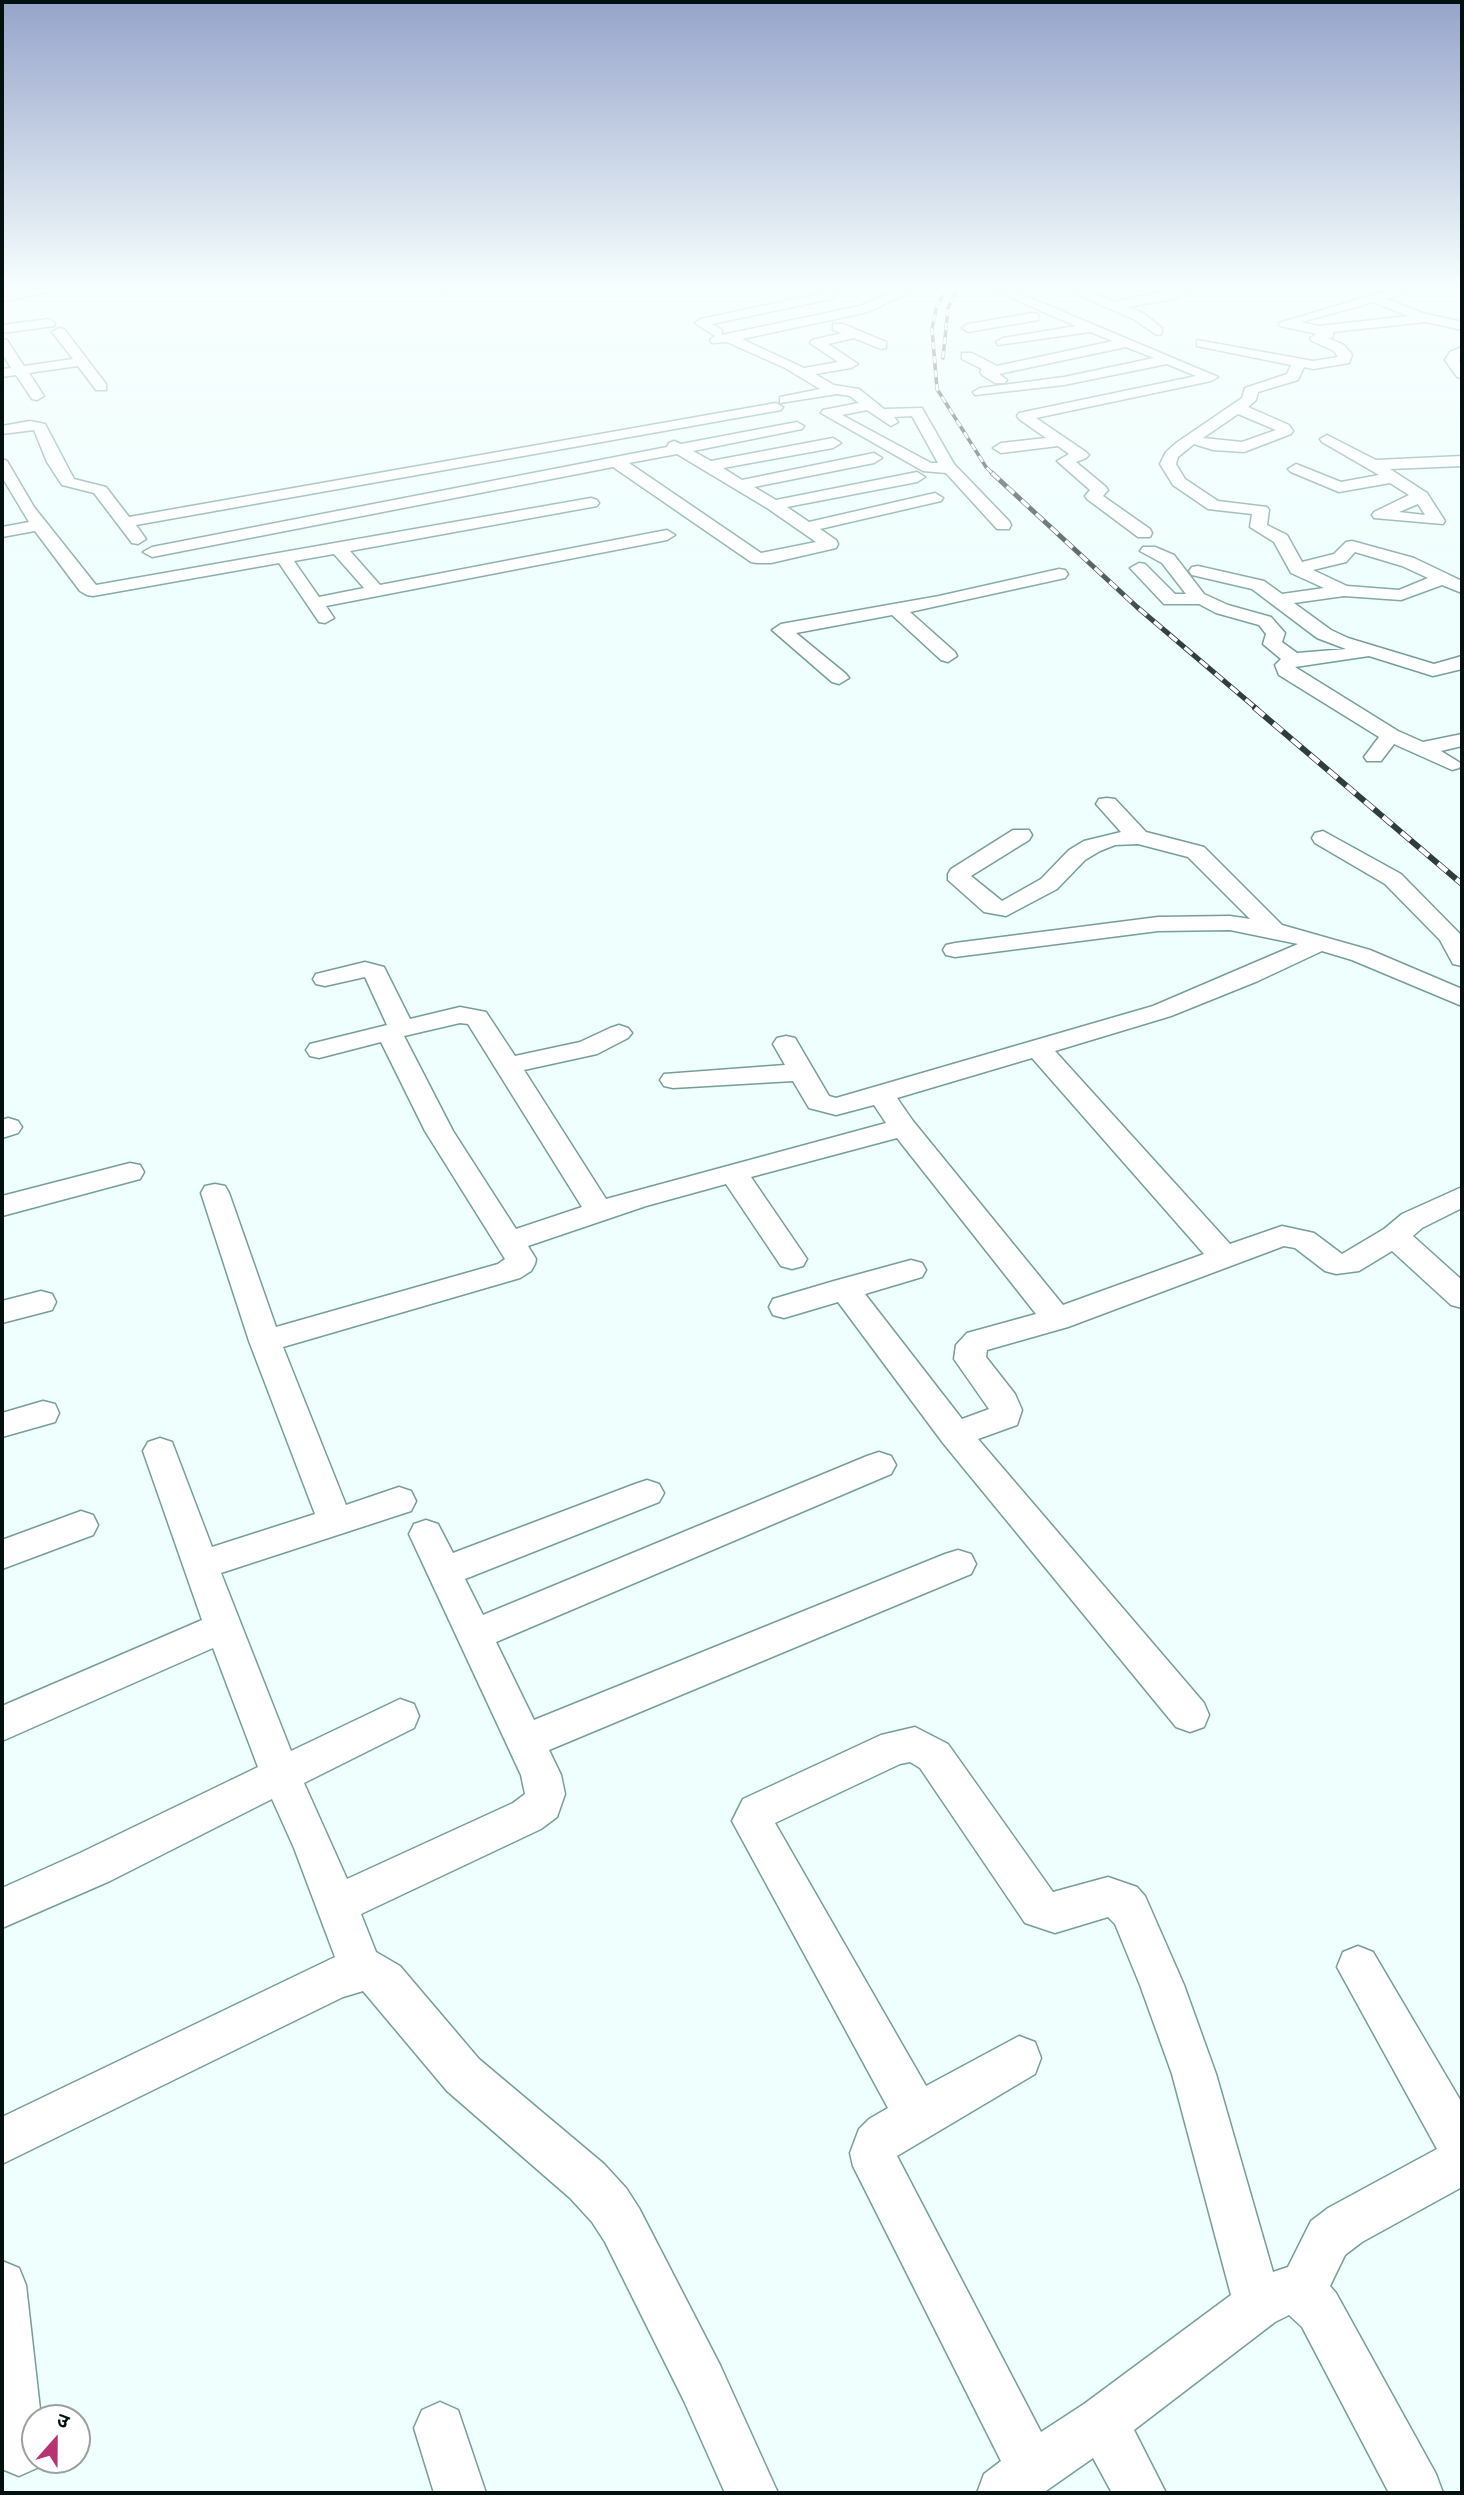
<!DOCTYPE html>
<html>
<head>
<meta charset="utf-8">
<style>
	body { margin:0 }
	#map { position:relative; width:1464px; height:2495px; overflow:hidden; background:#eefffd; font-family:"Fira Sans","Noto Sans Devanagari",sans-serif }
	canvas { display:block }
	.frame { position:absolute; inset:0; border:4px solid #02100f; pointer-events:none }
	.north { position:absolute; left:21px; top:2404px; width:70px; height:70px; box-sizing:border-box; background:#fff; border:2px solid #9a9f9f; border-radius:50%; rotate:21deg; font-size:19px; font-weight:700; line-height:28px; text-align:center; color:#02100f }
	.north::after { content:''; display:block; margin:auto; width:24px; height:32px; background:#b93272; clip-path:polygon(50% 0,100% 100%,50% 72%,0 100%) }
</style>
</head>
<body>
<div id="map">
<canvas width="1464" height="2495"></canvas>
<div class="frame"></div>
<div class="north">उ</div>
</div>
<script>
const c = document.querySelector('canvas').getContext('2d');
c.lineJoin = 'round';
function poly(rows) {
  const path = new Path2D();
  for (const r of rows) {
    path.moveTo(r[0], r[1]);
    for (let i = 2; i < r.length; i += 2) path.lineTo(r[i], r[i + 1]);
  }
  return path;
}
function stroke(path, color, width, dash) {
  c.strokeStyle = color;
  c.lineWidth = width;
  c.lineCap = dash ? 'butt' : 'round';
  c.setLineDash(dash || []);
  c.stroke(path);
}
function fillPath(path, color) {
  c.fillStyle = color;
  c.fill(path, 'evenodd');
}
const minor = poly([
	[30,289,60,289,2,302,2,294,30,289],
	[426,289,441,289,444,293,438,297,426,289],
	[899,289,916,289,868,312,742,339,804,368,838,362,810,343,812,340,842,333,833,330,833,324,843,324,886,342,886,348,881,349,854,338,828,344,858,364,851,368,815,374,834,385,859,389,884,409,922,408,954,464,1009,521,1011,525,1009,529,997,529,946,473,923,471,821,413,823,410,859,403,850,396,837,394,780,403,780,397,820,389,785,368,727,342,712,343,710,340,715,336,695,323,701,319,831,291,837,295,831,299,712,324,722,330,722,335,860,306,899,289],
	[867,410,891,426,898,422,894,417,912,416,938,463,931,463,842,415,867,410],
	[991,289,1009,289,1218,377,1211,381,1036,418,1086,452,1089,455,1086,458,1076,462,1106,487,1108,490,1103,496,1150,529,1152,533,1150,537,1138,537,1087,499,1085,496,1090,490,1057,461,1069,454,1058,446,1001,453,993,448,1001,443,1046,438,1019,419,1017,416,1019,413,1196,376,1167,364,1064,385,975,395,973,392,980,388,1064,377,1154,358,1126,347,999,374,1007,380,1005,383,995,383,982,375,980,372,982,369,962,359,962,353,972,353,997,366,1113,341,1090,332,998,345,996,342,1003,338,1076,326,991,289],
	[1065,289,1083,289,1114,302,1176,289,1194,289,1174,299,1127,307,1143,313,1162,328,1162,334,1157,335,1133,319,1065,289],
	[1392,289,1413,289,1387,299,1422,313,1462,322,1462,330,1426,322,1333,332,1333,337,1328,338,1344,345,1350,352,1352,355,1349,363,1313,369,1304,367,1298,380,1258,392,1256,400,1248,407,1289,425,1293,431,1291,434,1244,452,1213,450,1194,444,1178,457,1176,464,1185,479,1218,501,1267,507,1269,510,1267,525,1287,535,1302,562,1334,554,1346,542,1352,541,1414,558,1462,581,1462,593,1442,585,1401,600,1344,596,1294,603,1331,630,1348,638,1434,664,1462,656,1462,669,1433,676,1369,656,1295,667,1398,731,1423,742,1462,734,1462,746,1441,751,1462,764,1459,768,1452,770,1394,744,1381,761,1367,761,1364,757,1379,737,1279,675,1275,665,1281,659,1263,644,1266,634,1259,625,1216,613,1199,604,1164,604,1130,568,1139,563,1145,564,1175,594,1186,594,1162,563,1140,551,1143,547,1155,547,1174,555,1204,594,1228,605,1271,617,1285,633,1282,642,1297,653,1346,649,1317,638,1252,589,1192,575,1189,571,1192,567,1198,566,1264,581,1282,594,1324,588,1291,573,1274,542,1250,527,1252,514,1208,509,1173,485,1160,464,1166,452,1176,443,1242,398,1245,388,1287,374,1291,365,1197,346,1197,340,1313,361,1338,357,1334,351,1312,341,1310,338,1317,334,1280,326,1279,323,1392,289],
	[1374,302,1408,316,1319,326,1301,322,1374,302],
	[1238,414,1276,430,1242,442,1203,438,1238,414],
	[1355,552,1402,566,1428,578,1399,590,1347,586,1313,570,1346,562,1355,552],
	[1033,313,1038,314,1038,320,968,332,962,328,968,324,1033,313],
	[49,319,55,323,54,326,2,333,2,325,49,319],
	[59,328,64,329,106,384,106,390,96,390,78,366,29,373,44,396,37,400,32,399,16,375,2,377,2,369,11,368,2,353,2,339,7,340,24,366,73,359,52,332,59,328],
	[1462,347,1462,356,1459,360,1462,365,1462,378,1457,377,1445,360,1450,352,1462,347],
	[776,403,783,407,781,410,136,525,146,539,138,544,132,543,94,493,62,485,47,462,34,430,2,434,2,426,30,421,45,424,74,479,106,487,129,517,776,403],
	[797,422,804,426,802,429,693,451,711,461,833,438,841,443,833,448,723,468,742,480,874,453,882,458,874,463,754,487,776,500,917,472,925,477,917,482,787,507,809,522,935,493,943,498,941,501,820,529,836,540,838,544,836,548,771,563,757,563,751,562,613,467,152,557,143,552,152,547,667,447,669,443,674,441,681,444,797,422],
	[677,454,767,508,816,542,761,553,629,463,677,454],
	[1327,435,1376,460,1462,456,1462,466,1390,469,1427,493,1445,521,1443,524,1374,518,1372,515,1374,512,1409,495,1390,483,1339,492,1291,472,1288,469,1296,464,1341,482,1379,475,1322,442,1320,439,1327,435],
	[1418,504,1425,515,1399,512,1418,504],
	[2,459,7,461,34,507,96,585,591,498,597,500,599,503,597,506,350,551,380,585,667,530,675,535,667,540,326,606,334,618,325,623,319,622,279,563,93,596,87,595,80,591,35,531,2,537,2,527,29,522,2,477,2,459],
	[334,554,364,588,319,597,294,561,334,554],
	[1059,569,1065,570,1068,574,1065,578,910,612,955,652,957,656,948,662,941,660,892,615,796,633,846,674,849,678,839,684,832,682,772,630,781,624,939,596,1059,569],
	[1107,798,1115,799,1146,832,1204,847,1282,925,1370,950,1462,989,1462,1006,1352,960,1322,951,1258,981,1171,1016,1055,1051,1230,1244,1282,1226,1314,1233,1342,1254,1384,1229,1402,1214,1462,1187,1462,1208,1422,1228,1413,1236,1462,1280,1462,1308,1451,1305,1392,1251,1359,1271,1336,1274,1325,1271,1295,1248,1284,1246,1068,1327,987,1350,986,1357,1015,1394,1022,1410,1017,1425,978,1439,1204,1703,1209,1715,1204,1727,1190,1732,1176,1727,943,1443,838,1302,784,1318,773,1315,769,1307,773,1299,834,1281,911,1260,922,1263,926,1270,922,1277,865,1294,962,1419,989,1409,954,1359,956,1345,967,1333,1036,1314,897,1138,751,1177,807,1259,803,1266,792,1269,781,1266,726,1184,646,1206,528,1246,536,1259,535,1264,531,1271,520,1278,283,1347,346,1505,399,1487,411,1491,416,1501,411,1511,221,1573,291,1751,400,1699,414,1704,419,1716,414,1728,304,1783,347,1879,513,1803,525,1794,521,1775,409,1534,414,1524,426,1520,438,1524,453,1553,635,1484,647,1480,659,1484,664,1493,659,1502,465,1579,483,1615,867,1456,879,1452,891,1456,896,1465,891,1474,496,1642,534,1720,945,1554,958,1550,971,1554,976,1564,971,1574,549,1750,561,1775,565,1794,557,1817,541,1829,361,1914,376,1952,400,1966,479,2059,604,2164,626,2188,639,2208,720,2365,778,2493,725,2493,684,2401,605,2242,592,2222,570,2198,447,2091,363,1991,343,1997,2,2164,2,2117,335,1957,294,1848,272,1799,110,1881,2,1928,2,1888,80,1853,258,1767,213,1648,2,1741,2,1706,202,1620,143,1451,148,1442,160,1438,172,1442,212,1547,315,1514,249,1341,201,1193,205,1186,215,1184,225,1186,229,1193,276,1327,498,1264,505,1259,425,1131,381,1042,319,1058,310,1056,306,1050,310,1044,387,1025,365,977,325,986,316,984,313,979,316,974,365,962,384,967,410,1019,460,1007,486,1012,515,1056,580,1042,610,1028,619,1025,628,1028,632,1033,628,1038,597,1054,524,1070,606,1199,886,1123,874,1105,836,1115,809,1108,793,1081,673,1088,664,1086,660,1080,664,1074,785,1065,773,1044,777,1038,786,1036,795,1038,829,1096,836,1098,1153,1006,1298,944,1230,930,1158,931,955,957,946,955,943,950,946,945,955,943,1158,917,1230,916,1250,919,1188,857,1138,844,1115,845,1100,851,1085,860,1057,889,1006,916,984,912,948,880,948,874,951,869,1013,830,1029,830,1032,835,1029,840,971,876,1002,901,1041,879,1069,850,1084,841,1121,832,1096,804,1099,799,1107,798],
	[460,1023,468,1024,582,1207,516,1229,453,1131,404,1036,460,1023],
	[1032,1058,1204,1254,1063,1305,913,1121,897,1098,1032,1058],
	[1323,831,1401,874,1462,936,1462,966,1453,964,1440,940,1385,884,1315,843,1312,838,1315,833,1323,831],
	[8,1118,18,1121,22,1127,18,1133,2,1138,2,1120,8,1118],
	[130,1163,140,1165,144,1172,140,1179,2,1216,2,1196,130,1163],
	[41,1291,52,1294,56,1302,52,1310,2,1323,2,1301,41,1291],
	[43,1401,55,1404,59,1413,55,1422,2,1437,2,1413,43,1401],
	[81,1511,93,1515,98,1525,93,1535,2,1569,2,1540,81,1511],
	[915,1727,948,1744,1053,1892,1108,1877,1137,1887,1145,1896,1184,1985,1216,2074,1273,2272,1288,2267,1311,2221,1328,2208,1437,2149,1337,1967,1343,1952,1358,1946,1373,1952,1462,2103,1462,2187,1362,2242,1345,2255,1330,2286,1336,2293,1436,2474,1443,2493,1389,2493,1302,2327,1289,2315,1275,2322,1134,2430,1166,2493,1112,2493,1093,2458,1043,2493,977,2493,984,2474,1001,2461,853,2166,850,2153,859,2129,869,2119,888,2108,732,1821,743,1799,881,1735,915,1727],
	[910,1762,920,1768,1025,1923,1055,1933,1108,1917,1115,1924,1140,1985,1172,2074,1231,2295,1084,2404,1041,2432,897,2156,1035,2074,1041,2058,1035,2042,1019,2036,926,2086,775,1823,900,1764,910,1762],
	[2,2261,19,2268,26,2285,41,2418,35,2418,35,2460,41,2460,37,2468,19,2476,2,2469,2,2261],
	[440,2402,458,2410,486,2493,434,2493,414,2428,422,2410,440,2402]
]);
const railFar2 = poly([
	[946,289,936,309,932,329,937,389,986,467,994,475],
	[943,358,948,308,957,289]
]);
const railFar1 = poly([
	[992,473,1137,607,1257,709]
]);
const rail = poly([
	[1255,708,1462,884]
]);
stroke(minor, '#759e9a', 3);
fillPath(minor, '#fff');
stroke(railFar2, '#2f3d3c', 3.5);
stroke(railFar1, '#2f3d3c', 5);
stroke(rail, '#2f3d3c', 6);
stroke(railFar2, '#fff', 2.5, [7]);
stroke(railFar1, '#fff', 3.5, [10]);
stroke(rail, '#fff', 4.5, [12]);
const sky = c.createLinearGradient(0, 0, 0, 639);
sky.addColorStop(0, '#96a4ca');
sky.addColorStop(0.45, '#f7fffe');
sky.addColorStop(1, '#f7fffe00');
c.fillStyle = sky;
c.fillRect(0, 0, 1464, 639);
</script>
</body>
</html>
